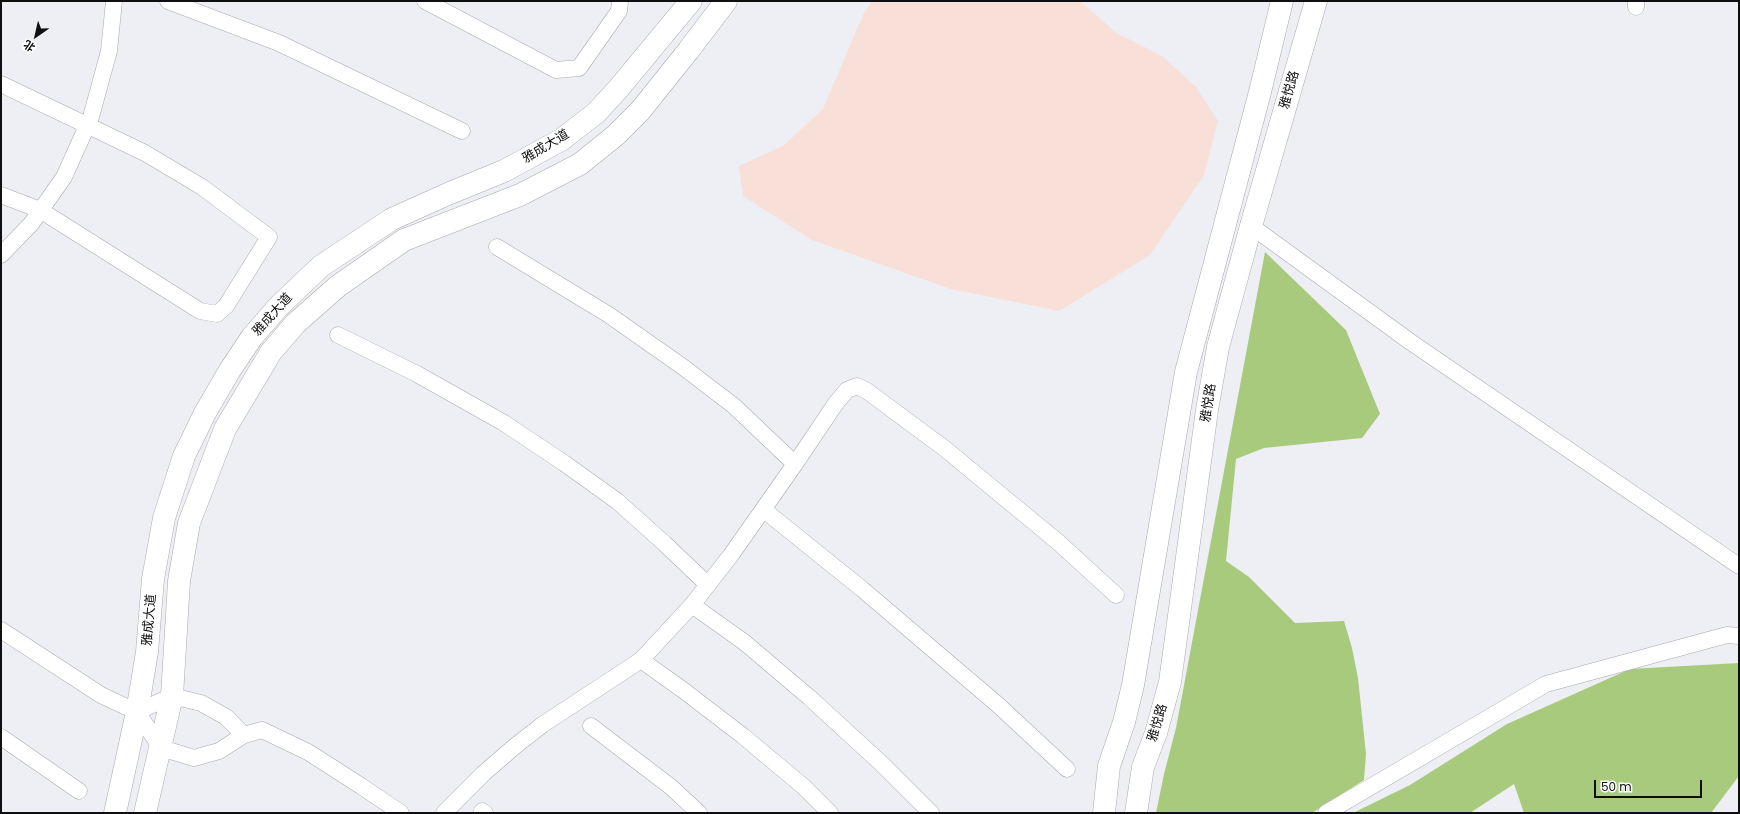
<!DOCTYPE html>
<html>
<head>
<meta charset="utf-8">
<style>
	body { margin:0 }
	#map { position:relative; width:1740px; height:814px; overflow:hidden; background:#eeeff4; font-family:Poppins,"Noto Sans SC",sans-serif }
	canvas { display:block }
	.frame { position:absolute; inset:0; border:2px solid #0f0f11; pointer-events:none }
	.north { position:absolute; left:16px; top:16px; width:40px; height:40px; -webkit-text-stroke:3px #fff; paint-order:stroke; rotate:214deg; font-size:11px; font-weight:700; line-height:16px; text-align:center; color:#0f0f11 }
	.north::after { content:''; display:block; margin:auto; width:14px; height:18px; background:#0f0f11; clip-path:polygon(50% 0,100% 100%,50% 72%,0 100%) }
	.scale { position:absolute; left:1594px; top:780px; width:108px; height:18px; box-sizing:border-box; border:2px solid #0f0f11; border-top:0; padding-left:5px; font-size:12px; line-height:14px; white-space:nowrap; color:#0f0f11; -webkit-text-stroke:3px #fff; paint-order:stroke }
</style>
</head>
<body>
<div id="map">
<canvas width="1740" height="814"></canvas>
<div class="frame"></div>
<div class="north">北</div>
<div class="scale">50 m</div>
</div>
<script>
const c = document.querySelector('canvas').getContext('2d');
c.lineJoin = 'round';
function fillPath(path, color) {
  c.fillStyle = color;
  c.fill(path, 'evenodd');
}
function poly(rows) {
  const path = new Path2D();
  for (const r of rows) {
    path.moveTo(r[0], r[1]);
    for (let i = 2; i < r.length; i += 2) path.lineTo(r[i], r[i + 1]);
  }
  return path;
}
function stroke(path, color, width, dash) {
  c.strokeStyle = color;
  c.lineWidth = width;
  c.lineCap = dash ? 'butt' : 'round';
  c.setLineDash(dash || []);
  c.stroke(path);
}
function drawText(font, color, halo, rows, align = 'center') {
  c.font = font + ' Poppins,"Noto Sans SC",sans-serif';
  c.lineWidth = 3;
  c.setLineDash([]);
  c.textBaseline = 'middle';
  c.strokeStyle = halo;
  c.fillStyle = color;
  for (const [text, x, y, turn = 0] of rows) {
    c.save();
    c.translate(x, y);
    c.rotate((+turn || 0) * Math.PI / 180);
    c.textAlign = isNaN(turn) ? turn : align;
    if (halo) c.strokeText(text, 0, 0);
    c.fillText(text, 0, 0);
    c.restore();
  }
}
const commercial = poly([
	[872,1,1080,1,1115,32,1162,56,1196,87,1218,121,1204,175,1150,255,1059,311,951,289,812,240,743,196,739,166,783,146,823,109,863,15]
]);
const forest = poly([
	[1265,252,1346,330,1380,414,1362,438,1264,448,1236,459,1226,561,1249,577,1295,623,1344,621,1352,648,1358,678,1366,754,1364,780,1312,813,1156,813,1164,774,1176,728],
	[1739,663,1739,776,1711,813,1524,813,1514,784,1470,813,1353,813,1410,785,1507,724,1630,669]
]);
const street = poly([
	[168,1,279,43,462,131],
	[425,1,556,70,579,68,619,11,620,1],
	[1636,7,1636,1],
	[1,84,145,153,202,187,269,237,226,306,217,314,200,311,40,210,1,195],
	[1251,226,1412,343,1739,566],
	[497,247,609,315,683,367,734,406,795,464],
	[1,255,31,224,64,177,91,117,109,51,114,1],
	[338,335,417,374,504,423,564,463,617,501,664,543,708,585],
	[764,510,862,589,937,653,997,704,1067,769],
	[692,605,744,642,810,698,883,765,931,813],
	[1,630,101,695,137,712,161,748,194,758,219,751,244,735,226,717,201,703,172,696,137,712],
	[641,660,683,690,743,736,804,787,830,813],
	[591,726,671,787,699,813],
	[244,735,262,730,308,752,361,786,401,813],
	[1,737,79,791],
	[482,811,485,813],
	[444,813,484,773,514,747,542,725,641,660,692,605,731,555,795,464,836,403,847,390,857,386,867,391,944,448,1058,542,1116,595],
	[1326,813,1546,684,1727,635,1739,636]
]);
const secondary = poly([
	[115,813,137,712,147,652,153,579,164,518,184,456,205,413,230,370,252,337,278,307,321,266,392,219,450,193,504,171,561,140,596,113,619,88,691,1],
	[145,813,172,696,179,581,189,523,225,429,271,352,296,323,338,286,404,240,520,195,580,164,616,135,640,111,688,51,726,1],
	[1104,813,1109,766,1124,722,1133,685,1186,372,1260,92,1282,1],
	[1136,813,1143,767,1156,733,1170,682,1207,410,1218,347,1251,226,1316,1]
]);
const streetNames = [
	["雅悦路",1290,90,-74],
	["雅成大道",546,147,-31],
	["雅成大道",273,315,-48],
	["雅悦路",1209,403,-81],
	["雅成大道",150,620,-85],
	["雅悦路",1158,723,-73]
];
fillPath(commercial, '#f8dfd7');
fillPath(forest, '#a8ca7c');
stroke(street, '#a8a9ae', 17);
stroke(secondary, '#a8a9ae', 23);
stroke(street, '#fff', 16);
stroke(secondary, '#fff', 22);
drawText('13px', '#0f0f11', '#fff', streetNames);
</script>
</body>
</html>
